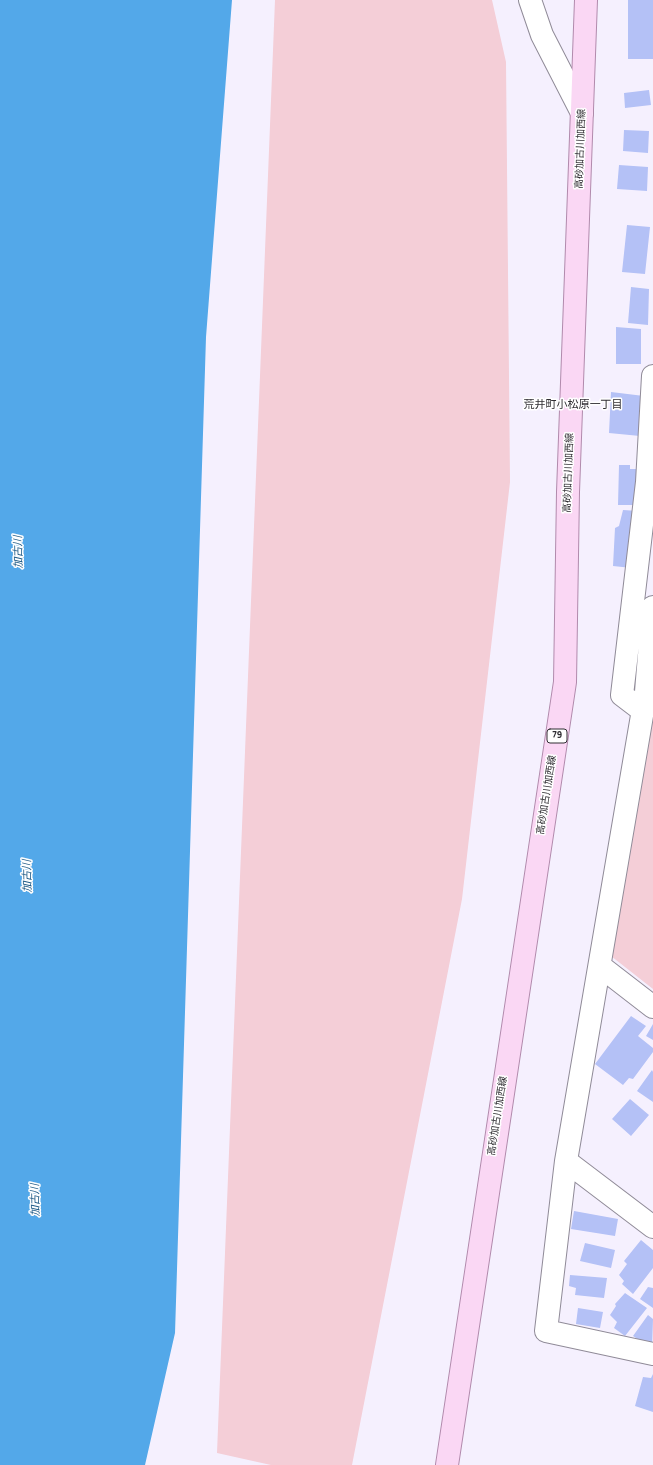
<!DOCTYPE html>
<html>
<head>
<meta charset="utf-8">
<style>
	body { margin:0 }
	canvas { display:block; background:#f5f0fe }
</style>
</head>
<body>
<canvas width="653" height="1465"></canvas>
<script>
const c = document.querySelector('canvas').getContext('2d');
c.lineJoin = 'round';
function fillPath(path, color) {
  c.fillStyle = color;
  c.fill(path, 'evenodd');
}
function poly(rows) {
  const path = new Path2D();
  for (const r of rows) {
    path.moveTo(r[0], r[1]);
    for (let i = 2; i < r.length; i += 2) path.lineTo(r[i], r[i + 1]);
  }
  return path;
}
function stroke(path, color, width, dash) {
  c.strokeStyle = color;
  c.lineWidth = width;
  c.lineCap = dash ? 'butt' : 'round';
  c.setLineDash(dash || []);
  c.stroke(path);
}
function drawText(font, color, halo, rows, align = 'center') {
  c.font = font + ' "Titillium Web","Noto Sans JP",sans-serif';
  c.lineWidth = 3;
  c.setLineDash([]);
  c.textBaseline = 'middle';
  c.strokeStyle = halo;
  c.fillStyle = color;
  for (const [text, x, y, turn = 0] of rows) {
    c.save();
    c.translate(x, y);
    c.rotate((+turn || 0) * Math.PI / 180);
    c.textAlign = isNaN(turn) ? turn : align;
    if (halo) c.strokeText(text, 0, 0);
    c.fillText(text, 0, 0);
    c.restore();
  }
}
const green = poly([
	[275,0,492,0,506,62,510,482,462,899,352,1465,271,1465,217,1453],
	[653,716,653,989,611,956]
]);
const water = poly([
	[0,0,232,0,206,337,175,1333,145,1465,0,1465]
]);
const building = poly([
	[628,0,653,0,653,59,628,59],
	[649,90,651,105,625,108,624,93],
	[624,130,649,131,648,153,623,151],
	[619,165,648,167,647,191,617,189],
	[627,225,650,227,645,274,622,272],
	[631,287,649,289,648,325,628,323],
	[616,327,641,329,641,364,616,364],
	[611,392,644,396,640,436,609,433],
	[619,465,630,465,630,469,636,469,636,480,639,480,638,505,618,505],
	[623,510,639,511,632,568,613,566,615,528,619,526],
	[631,1016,646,1026,638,1036,653,1048,653,1052,633,1079,629,1078,623,1085,595,1064],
	[653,1024,653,1040,646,1036],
	[652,1070,653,1072,653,1102,637,1091],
	[630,1099,649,1115,631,1136,612,1119],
	[574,1211,618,1219,615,1236,571,1229],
	[641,1240,653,1250,653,1268,633,1294,622,1284,624,1281,619,1275,627,1264,624,1261],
	[585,1243,615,1250,611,1268,580,1261],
	[570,1275,607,1278,604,1298,575,1295,576,1288,569,1286],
	[648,1287,653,1288,653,1308,640,1299],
	[625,1293,647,1308,625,1336,614,1328,617,1322,610,1315,616,1306,615,1304],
	[578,1308,603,1312,600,1328,576,1324],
	[648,1315,653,1319,652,1349,633,1336],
	[653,1374,653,1412,635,1406,643,1377,651,1378]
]);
const minor = poly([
	[530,0,542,35,582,113],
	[653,607,646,692,566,1161,546,1331,653,1354],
	[643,711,622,695,647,482,653,376],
	[600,966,653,1007],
	[566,1161,653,1227]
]);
const major = poly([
	[447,1465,565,682,568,492,586,0]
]);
const shields = [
	[557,736,20]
];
const shieldNames = [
	["79",557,736]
];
const streetNames = [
	["高砂加古川加西線",581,149,-88],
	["高砂加古川加西線",569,473,-88],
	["高砂加古川加西線",547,795,-81],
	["高砂加古川加西線",498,1116,-81]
];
const neighbourhoodNames = [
	["荒井町小松原一丁目",573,405]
];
const waterNames = [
	["加古川",19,552,-91],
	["加古川",28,876,-91],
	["加古川",36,1200,-91]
];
fillPath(green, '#f4ced7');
fillPath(water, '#53a8e9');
fillPath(building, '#b4c1f6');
stroke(minor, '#908b98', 24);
stroke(major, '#b18aac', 24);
stroke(minor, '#fff', 22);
stroke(major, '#fad7f4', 22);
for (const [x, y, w] of shields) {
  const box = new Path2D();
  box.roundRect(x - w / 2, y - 7, w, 14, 3);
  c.fillStyle = '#fff';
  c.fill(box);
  stroke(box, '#302e33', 1);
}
drawText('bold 9px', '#302e33', null, shieldNames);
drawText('10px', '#302e33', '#fff', streetNames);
drawText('11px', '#302e33', '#fff', neighbourhoodNames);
drawText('italic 11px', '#1f5b87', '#fff', waterNames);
</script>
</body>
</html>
